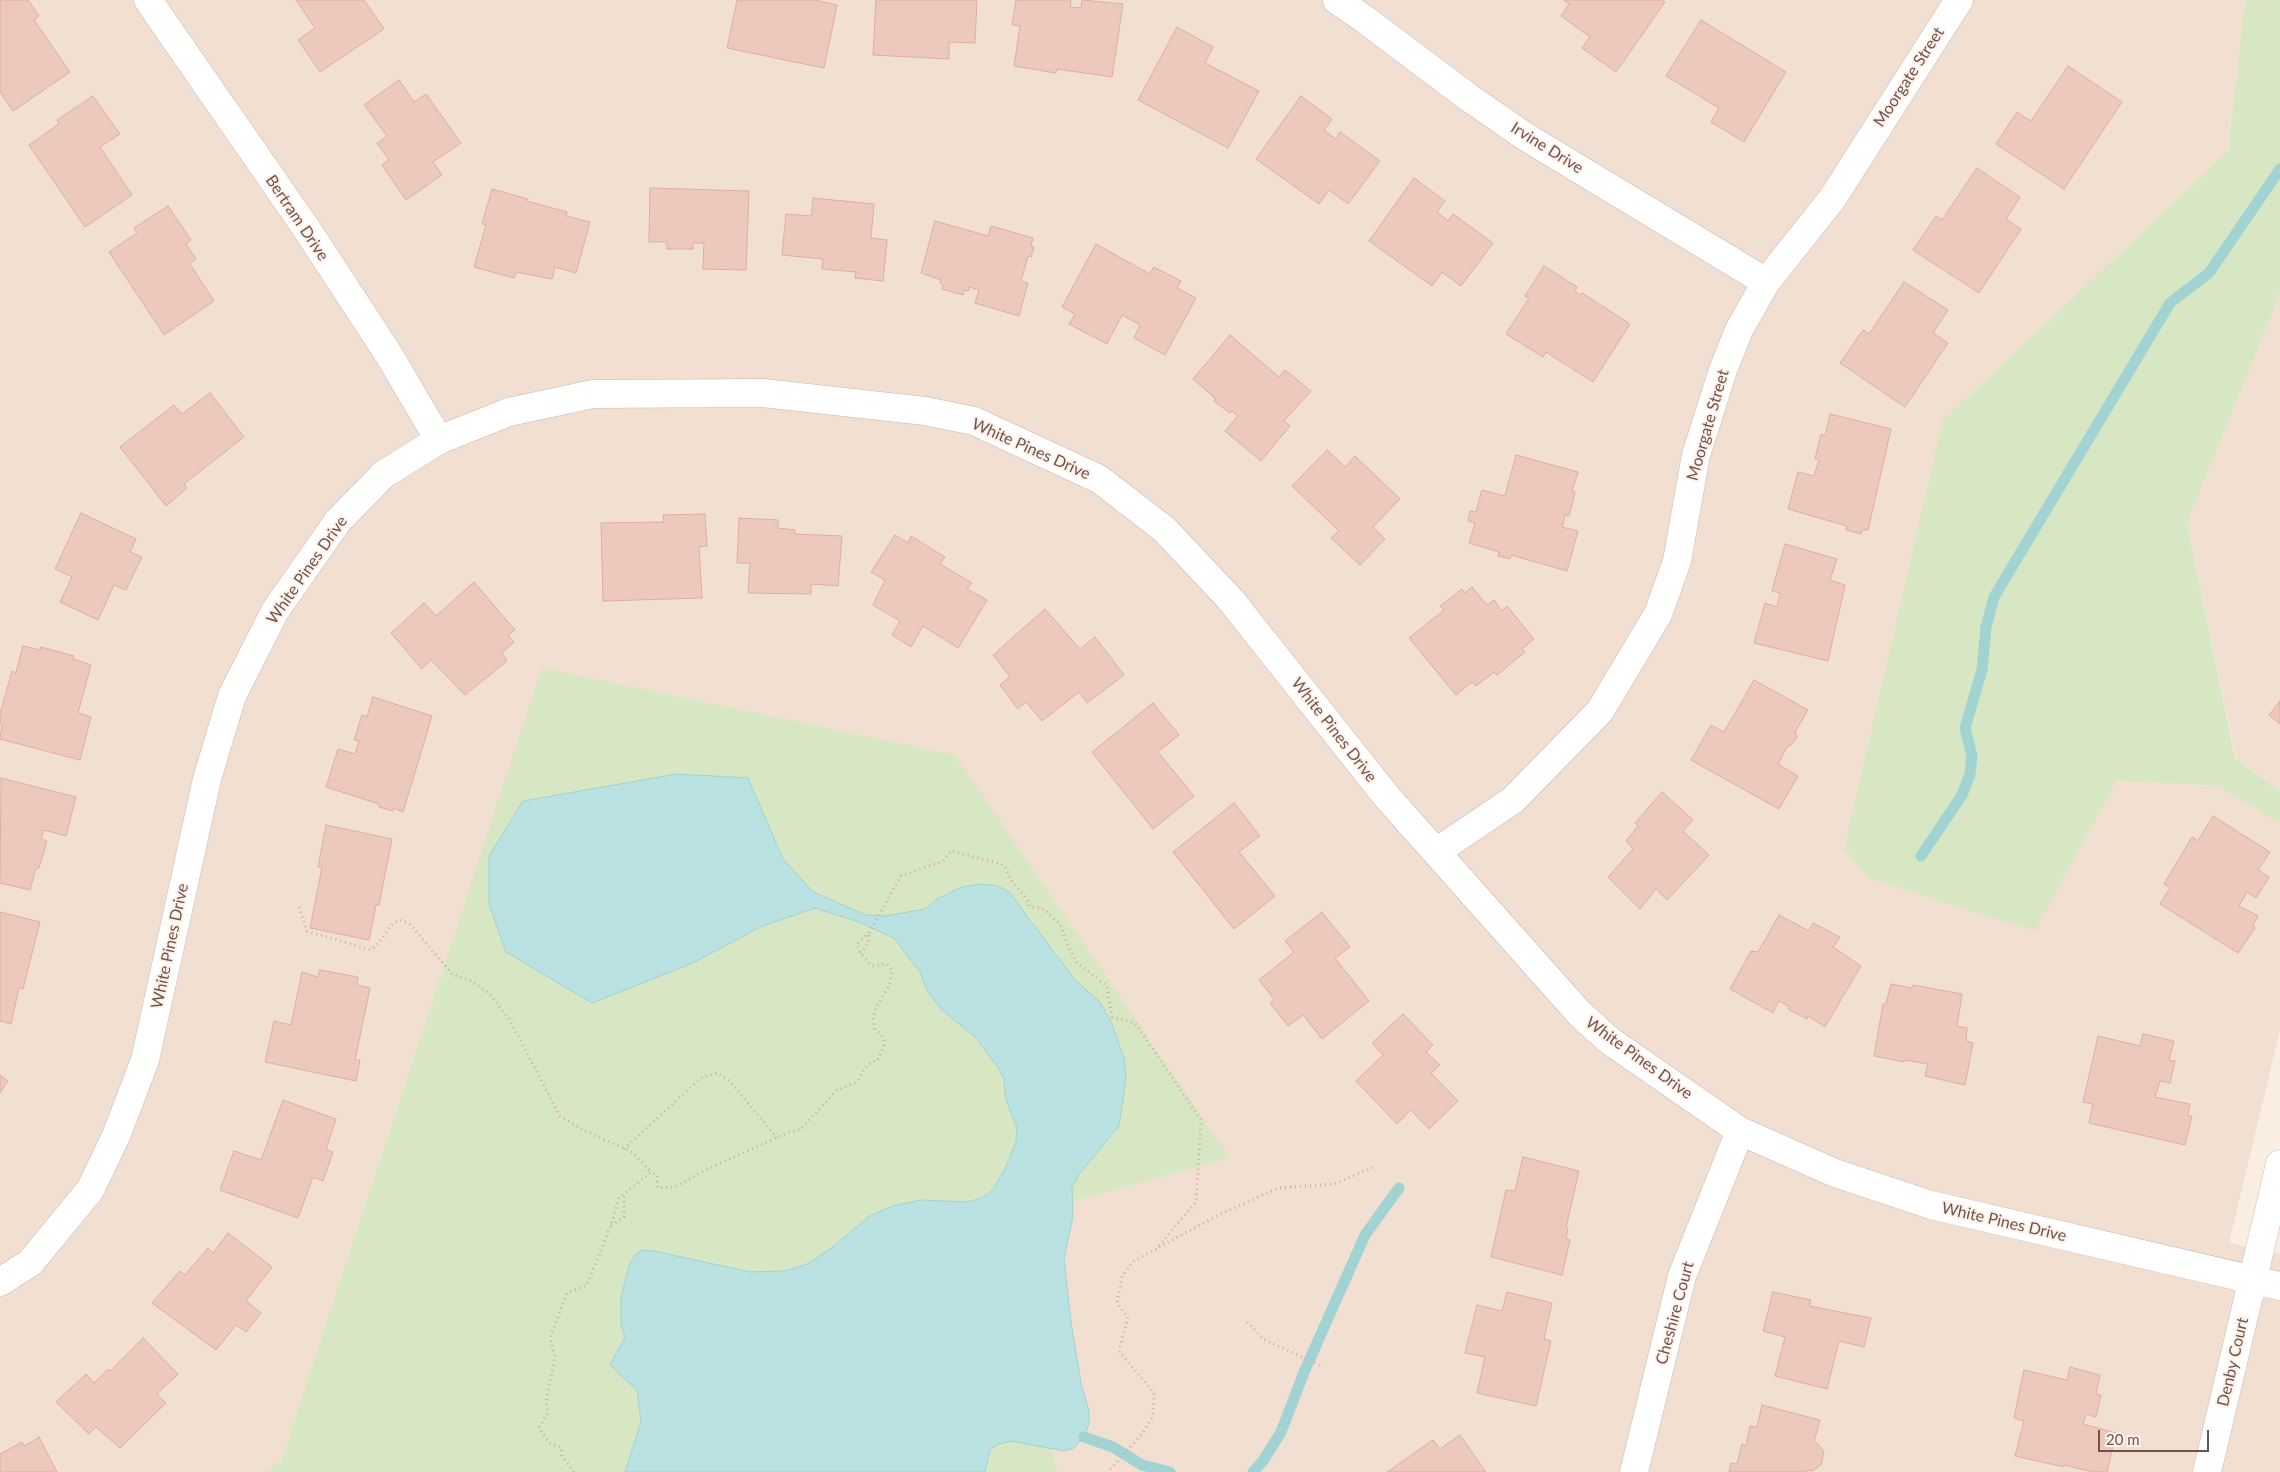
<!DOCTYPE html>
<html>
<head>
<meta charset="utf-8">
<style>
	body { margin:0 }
	#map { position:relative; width:2280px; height:1472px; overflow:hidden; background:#faeee3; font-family:Lato,sans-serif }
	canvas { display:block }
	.scale { position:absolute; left:2098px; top:1430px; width:111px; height:22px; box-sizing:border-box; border:2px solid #70534b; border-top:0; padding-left:6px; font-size:15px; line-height:18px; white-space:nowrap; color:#70534b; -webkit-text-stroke:4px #fdf2e9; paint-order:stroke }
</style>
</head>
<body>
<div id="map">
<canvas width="2280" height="1472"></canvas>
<div class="scale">20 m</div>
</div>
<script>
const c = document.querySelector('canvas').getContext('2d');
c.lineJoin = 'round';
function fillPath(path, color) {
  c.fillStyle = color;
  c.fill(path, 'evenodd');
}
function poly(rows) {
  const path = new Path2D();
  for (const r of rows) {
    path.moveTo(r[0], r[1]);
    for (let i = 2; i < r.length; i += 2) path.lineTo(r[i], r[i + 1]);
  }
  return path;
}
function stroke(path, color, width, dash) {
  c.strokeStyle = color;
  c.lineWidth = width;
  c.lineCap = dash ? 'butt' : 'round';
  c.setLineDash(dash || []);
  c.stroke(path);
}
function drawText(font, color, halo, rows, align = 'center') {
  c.font = font + ' Lato,sans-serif';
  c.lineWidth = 4;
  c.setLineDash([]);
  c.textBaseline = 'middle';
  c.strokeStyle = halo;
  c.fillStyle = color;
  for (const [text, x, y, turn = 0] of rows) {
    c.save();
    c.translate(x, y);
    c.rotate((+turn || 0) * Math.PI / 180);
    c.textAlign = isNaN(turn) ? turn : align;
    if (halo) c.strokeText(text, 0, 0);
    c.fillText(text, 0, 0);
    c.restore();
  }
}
const residential = poly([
	[0,0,2245,0,2228,151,1943,420,2035,930,2117,780,2218,786,2280,824,2280,1030,2229,1243,2280,1254,2280,1472,1059,1472,970,1230,1229,1158,444,966,281,1461,263,1472,0,1472],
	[2280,294,2280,791,2236,758,2187,523]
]);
const green = poly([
	[2245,0,2280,0,2280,294,2187,523,2235,758,2280,791,2280,824,2218,786,2117,780,2035,931,1868,878,1844,849,1943,420,2228,151],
	[542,668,955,755,1230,1158,970,1230,1059,1472,263,1472,281,1461]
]);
const water = poly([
	[677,774,748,778,783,859,813,892,866,915,885,916,925,909,939,898,962,887,981,884,998,886,1009,892,1075,980,1100,1002,1111,1022,1124,1058,1126,1078,1119,1126,1080,1173,1072,1187,1073,1216,1064,1259,1071,1322,1081,1383,1089,1411,1089,1424,1084,1437,1074,1448,1064,1451,1012,1441,998,1444,990,1450,985,1472,625,1472,641,1422,637,1390,610,1365,625,1337,621,1324,621,1298,629,1265,635,1255,643,1250,654,1251,750,1272,785,1271,807,1264,830,1249,870,1216,893,1206,921,1200,967,1202,982,1198,992,1191,1005,1169,1016,1142,1017,1128,1006,1100,1004,1079,999,1069,976,1038,941,1009,927,990,920,972,894,938,859,922,815,908,760,927,693,963,592,1003,506,952,489,904,489,856,523,801,677,774]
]);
const stream = poly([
	[1921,856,1962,795,1970,774,1972,756,1965,728,1982,670,1986,627,1994,597,2170,303,2209,273,2280,169],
	[1084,1437,1113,1447,1142,1465,1170,1472],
	[1253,1472,1263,1461,1281,1432,1305,1370,1365,1235,1399,1188]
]);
const building = poly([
	[0,0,28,0,39,16,34,20,70,72,13,111,0,92,0,0],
	[296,0,364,0,384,29,320,72,298,40,315,28,296,0],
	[737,0,815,0,837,5,824,68,727,48,737,0],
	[876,0,977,0,975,43,949,42,949,59,873,55,876,0],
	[1016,0,1071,0,1070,7,1081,8,1082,0,1123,4,1112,77,1057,69,1056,73,1014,66,1020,26,1012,25,1016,0],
	[1564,0,1662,0,1665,2,1616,72,1582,48,1590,37,1561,16,1569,4,1564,0],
	[1701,20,1786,72,1744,142,1711,122,1719,108,1666,76,1701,20],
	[1177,27,1213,47,1205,63,1259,91,1228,148,1138,100,1177,27],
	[2068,66,2122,102,2064,189,1996,144,2017,112,2031,121,2068,66],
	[399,80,414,102,426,94,461,143,433,162,442,175,406,200,382,165,389,160,377,143,387,136,364,105,399,80],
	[93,96,120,134,100,147,132,195,85,227,29,145,59,124,57,120,93,96],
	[1301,96,1332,119,1324,130,1336,139,1340,132,1380,161,1348,204,1329,190,1319,204,1256,159,1301,96],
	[1977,168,2020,197,2006,219,2021,229,1979,293,1913,250,1936,216,1942,220,1977,168],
	[1414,178,1445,201,1437,212,1448,221,1453,214,1493,243,1461,286,1442,272,1432,286,1369,241,1414,178],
	[650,188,749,191,746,270,703,269,704,243,693,243,693,249,667,249,667,242,649,242,650,188],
	[492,189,528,199,527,201,567,212,566,216,590,222,576,273,555,267,552,279,516,272,514,278,474,267,486,225,482,224,492,189],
	[813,198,874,204,871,238,887,240,883,281,855,278,856,272,822,269,823,259,782,255,786,214,811,216,813,198],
	[168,206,191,240,186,244,196,259,190,264,214,301,164,335,109,252,137,233,134,228,168,206],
	[935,221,988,236,991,226,1033,238,1031,246,1034,247,1031,257,1028,256,1021,281,1028,283,1019,316,975,303,979,290,969,287,968,291,964,290,963,295,942,289,943,285,940,283,941,280,921,273,935,221],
	[1096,244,1150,274,1154,267,1181,281,1177,288,1196,298,1165,355,1134,338,1140,325,1122,315,1107,344,1069,324,1075,314,1062,307,1096,244],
	[1544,266,1577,287,1575,291,1580,295,1582,293,1630,324,1593,382,1546,352,1543,357,1506,334,1529,298,1525,296,1544,266],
	[1904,282,1948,310,1933,333,1948,343,1905,407,1840,363,1863,330,1869,334,1904,282],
	[1230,335,1279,377,1285,370,1311,391,1284,421,1290,426,1261,461,1225,431,1238,416,1232,411,1230,413,1214,401,1216,399,1193,379,1230,335],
	[210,393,244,437,184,484,187,488,166,506,120,447,174,405,182,414,210,393],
	[1830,414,1891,429,1868,530,1862,530,1861,534,1846,530,1847,526,1788,509,1798,472,1814,476,1819,460,1815,459,1821,434,1825,436,1830,414],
	[1327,450,1345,467,1355,456,1400,499,1373,527,1385,539,1360,565,1331,538,1339,531,1292,486,1327,450],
	[1516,455,1578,472,1572,491,1575,492,1569,516,1565,515,1562,527,1578,531,1567,571,1511,555,1510,559,1498,556,1499,552,1469,543,1475,523,1468,521,1470,511,1476,512,1482,490,1505,496,1516,455],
	[81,513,136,539,130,552,142,557,126,590,114,585,98,620,60,602,72,577,55,569,81,513],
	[705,514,707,546,699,547,702,598,603,601,601,523,664,522,663,515,705,514],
	[739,518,778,520,778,528,795,530,795,534,842,536,838,586,811,584,811,594,748,593,750,563,737,563,739,518],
	[895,535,908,543,911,536,945,557,940,564,972,583,967,589,987,600,958,648,923,626,911,647,892,635,900,621,873,605,885,580,871,572,895,535],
	[1785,544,1837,559,1830,580,1845,585,1828,661,1754,643,1765,603,1777,607,1780,593,1772,591,1785,544],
	[474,582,515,630,508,635,514,642,502,653,507,661,465,695,431,660,422,669,391,633,424,603,436,616,474,582],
	[1472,587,1487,605,1494,600,1502,611,1507,606,1534,639,1522,649,1525,652,1497,675,1494,672,1476,686,1472,682,1456,695,1409,638,1444,610,1440,606,1462,589,1465,593,1472,587],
	[1045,609,1080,649,1095,637,1124,675,1087,703,1079,692,1042,721,1026,702,1018,709,1000,685,1010,677,993,655,1045,609],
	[23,646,40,650,41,647,74,656,73,659,91,665,78,713,91,717,80,760,0,739,2,724,0,723,0,714,12,671,16,673,23,646],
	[1754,680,1808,710,1795,732,1797,738,1791,745,1787,747,1778,764,1798,776,1779,809,1691,760,1711,725,1724,732,1754,680],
	[373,697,432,716,403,812,393,808,393,811,379,807,379,804,326,787,338,749,355,754,359,741,354,740,362,715,367,717,373,697],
	[2280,701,2280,724,2269,715,2280,701],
	[1153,703,1179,735,1158,752,1194,796,1153,829,1092,752,1153,703],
	[1,778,76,797,66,836,44,830,41,839,47,841,39,868,36,868,30,890,0,883,1,778],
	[1662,792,1693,820,1683,831,1709,855,1667,900,1656,889,1640,909,1608,877,1633,849,1626,841,1638,826,1635,823,1662,792],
	[1234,803,1260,836,1239,852,1275,896,1234,929,1173,852,1234,803],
	[2213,816,2270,852,2258,870,2269,877,2256,898,2247,892,2239,906,2258,916,2253,925,2255,928,2238,953,2160,904,2170,888,2164,884,2192,837,2198,841,2213,816],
	[326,825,392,839,379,905,376,905,369,940,310,928,322,867,318,867,326,825],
	[0,912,40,922,23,989,19,988,11,1024,0,1021,0,912],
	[1322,912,1350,947,1335,958,1369,1001,1322,1039,1303,1015,1288,1026,1270,1003,1274,999,1259,980,1294,952,1285,941,1322,912],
	[1779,915,1809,931,1813,923,1840,937,1833,947,1861,966,1825,1027,1808,1016,1807,1019,1788,1009,1790,1007,1779,1001,1773,1013,1730,989,1751,951,1758,952,1779,915],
	[320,970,358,977,357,985,370,988,355,1060,360,1060,356,1081,265,1062,274,1021,291,1025,302,972,318,977,320,970],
	[1891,984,1912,988,1913,985,1962,994,1957,1026,1967,1028,1966,1041,1973,1043,1965,1085,1925,1076,1928,1064,1904,1060,1904,1062,1874,1056,1883,1004,1886,1004,1891,984],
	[1403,1014,1433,1045,1426,1052,1440,1065,1431,1073,1458,1101,1429,1129,1411,1110,1397,1124,1356,1081,1383,1055,1372,1043,1403,1014],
	[2143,1034,2174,1041,2169,1060,2175,1061,2170,1083,2160,1081,2155,1097,2190,1104,2188,1116,2192,1116,2185,1145,2089,1123,2093,1104,2083,1102,2098,1036,2140,1046,2143,1034],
	[0,1075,8,1081,0,1093,0,1075],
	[283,1100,336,1119,326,1149,333,1152,323,1181,313,1177,298,1218,220,1190,234,1151,261,1160,283,1100],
	[1523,1157,1579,1171,1566,1228,1568,1229,1566,1239,1570,1240,1562,1275,1491,1257,1506,1190,1515,1191,1523,1157],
	[228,1233,272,1267,246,1301,261,1313,246,1332,236,1325,216,1350,152,1303,180,1271,185,1275,208,1248,213,1253,228,1233],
	[1507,1292,1552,1303,1544,1339,1551,1341,1536,1406,1477,1393,1485,1357,1465,1353,1477,1305,1502,1311,1507,1292],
	[1773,1292,1811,1300,1809,1306,1871,1318,1864,1347,1839,1341,1827,1389,1775,1376,1785,1337,1763,1331,1773,1292],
	[143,1338,178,1374,157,1394,166,1403,120,1448,96,1427,89,1434,56,1402,86,1374,94,1383,108,1369,110,1371,143,1338],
	[2070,1367,2100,1375,2096,1394,2101,1395,2096,1417,2086,1414,2083,1424,2116,1433,2107,1472,2093,1472,2064,1465,2064,1467,2015,1456,2024,1421,2014,1418,2024,1370,2067,1380,2070,1367],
	[1762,1405,1820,1420,1814,1442,1818,1444,1824,1452,1821,1465,1812,1471,1807,1470,1807,1472,1729,1472,1731,1463,1737,1464,1742,1444,1746,1446,1750,1426,1757,1427,1762,1405],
	[1460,1435,1486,1472,1387,1472,1433,1440,1440,1449,1460,1435],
	[39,1437,57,1472,0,1472,0,1454,22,1442,25,1446,39,1437]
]);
const path = poly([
	[299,907,307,931,371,950,380,942,391,925,400,920,409,923,453,975,470,980,490,994,509,1019,560,1116,585,1131,632,1152,651,1172],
	[861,954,868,943,869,933],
	[624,1149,702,1077,717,1073,730,1081,777,1138],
	[611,1225,624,1217,624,1196],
	[1159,1247,1217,1216,1278,1188,1334,1184,1374,1167],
	[1247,1322,1263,1339,1320,1365],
	[574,1472,562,1456,561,1447,550,1443,539,1428,548,1412,546,1402,555,1356,550,1338,567,1293,587,1285,611,1225,619,1198,651,1172,657,1175,658,1188,675,1187,701,1172,789,1132,800,1130,836,1091,858,1081,864,1069,871,1062,877,1061,884,1046,883,1037,875,1029,873,1018,876,1007,889,986,892,971,887,964,872,966,861,954,857,944,869,933,901,876,943,861,951,851,1004,865,1012,881,1027,899,1029,906,1044,909,1060,924,1067,944,1077,963,1107,986,1112,1017,1135,1023,1201,1120,1196,1202,1156,1249,1134,1261,1122,1276,1117,1303,1128,1317,1119,1351,1154,1393,1153,1416,1142,1434,1108,1472]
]);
const street = poly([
	[148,0,306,228,389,355,439,440],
	[1337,0,1367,21,1468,97,1526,137,1766,282],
	[1436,852,1513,800,1600,711,1658,614,1677,561,1696,455,1723,370,1739,330,1766,282,1832,199,1959,0],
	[0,1282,30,1263,90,1190,116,1136,145,1060,207,779,232,696,275,611,338,521,384,474,439,440,509,412,593,394,763,393,925,411,974,421,1099,479,1164,529,1230,599,1387,797,1580,1014,1610,1041,1740,1131,1835,1173,1931,1205,2280,1286],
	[1634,1472,1682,1276,1740,1131],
	[2207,1472,2280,1164]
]);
const streetNames = [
	["Moorgate Street",1909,77,-57],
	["Irvine Drive",1547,148,32],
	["Bertram Drive",297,218,56],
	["Moorgate Street",1708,425,-74],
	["White Pines Drive",1031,449,24],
	["White Pines Drive",307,570,-55],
	["White Pines Drive",1334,730,52],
	["White Pines Drive",170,946,-78],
	["White Pines Drive",1639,1058,36],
	["White Pines Drive",2004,1222,13],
	["Cheshire Court",1675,1313,-75],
	["Denby Court",2233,1362,-77]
];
fillPath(residential, '#f1dfd2');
fillPath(green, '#d7e6c3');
fillPath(water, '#bae2e2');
stroke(water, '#a1d3d3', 1);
stroke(stream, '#a1d3d3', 11);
fillPath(building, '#edc9bd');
stroke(building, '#dfae9f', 1);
stroke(street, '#cdb7ae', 29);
stroke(path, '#d2aca1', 3, [1, 4]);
stroke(street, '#fff', 28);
drawText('16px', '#70534b', '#fdf2e9', streetNames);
</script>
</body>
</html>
